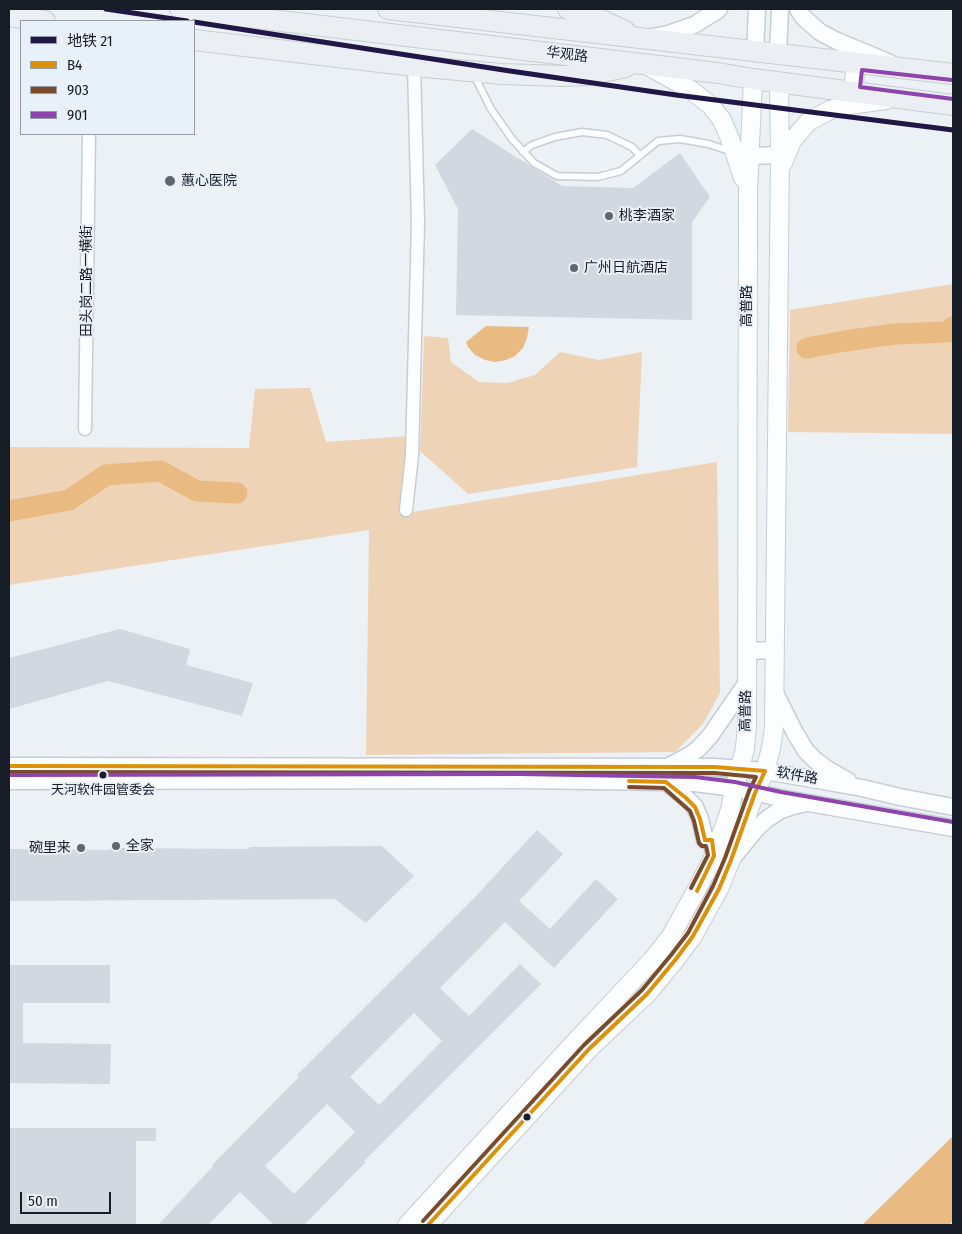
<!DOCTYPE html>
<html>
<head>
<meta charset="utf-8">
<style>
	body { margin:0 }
	#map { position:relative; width:962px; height:1234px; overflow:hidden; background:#ecf1f6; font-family:"Fira Sans Condensed","Noto Sans SC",sans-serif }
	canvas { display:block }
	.frame { position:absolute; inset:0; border:10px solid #161d26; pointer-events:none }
	.legend { position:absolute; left:20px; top:20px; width:175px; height:115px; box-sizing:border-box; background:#e8f0fa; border:1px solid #949ca5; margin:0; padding:6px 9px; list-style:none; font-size:15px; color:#161d26 }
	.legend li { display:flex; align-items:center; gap:10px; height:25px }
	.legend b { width:25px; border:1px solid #949ca5 }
	.scale { position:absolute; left:20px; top:1192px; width:91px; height:22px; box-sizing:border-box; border:2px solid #161d26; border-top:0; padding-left:6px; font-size:15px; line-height:18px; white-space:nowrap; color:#161d26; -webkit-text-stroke:4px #e8f0fa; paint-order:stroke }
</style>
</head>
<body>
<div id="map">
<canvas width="962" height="1234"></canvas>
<div class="frame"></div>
<ul class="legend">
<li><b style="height:6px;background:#201747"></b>地铁 21</li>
<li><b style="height:6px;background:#dc9106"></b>B4</li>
<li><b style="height:6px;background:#7a4b2a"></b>903</li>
<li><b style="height:6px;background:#8e44ad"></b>901</li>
</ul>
<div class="scale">50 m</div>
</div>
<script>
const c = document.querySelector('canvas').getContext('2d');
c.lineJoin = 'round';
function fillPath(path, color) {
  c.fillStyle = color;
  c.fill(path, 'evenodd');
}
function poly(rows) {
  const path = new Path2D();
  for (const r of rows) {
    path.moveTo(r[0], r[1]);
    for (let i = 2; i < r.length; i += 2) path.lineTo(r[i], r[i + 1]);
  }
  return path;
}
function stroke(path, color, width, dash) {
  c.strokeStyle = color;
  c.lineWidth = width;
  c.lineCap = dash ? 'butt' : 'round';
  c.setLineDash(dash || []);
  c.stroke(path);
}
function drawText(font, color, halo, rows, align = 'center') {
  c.font = font + ' "Fira Sans Condensed","Noto Sans SC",sans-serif';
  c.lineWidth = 4;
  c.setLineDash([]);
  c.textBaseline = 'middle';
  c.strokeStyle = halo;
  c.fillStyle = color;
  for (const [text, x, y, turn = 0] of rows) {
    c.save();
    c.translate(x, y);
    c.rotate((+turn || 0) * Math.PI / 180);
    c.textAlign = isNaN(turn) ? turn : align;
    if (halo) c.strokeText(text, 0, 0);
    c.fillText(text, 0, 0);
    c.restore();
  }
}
const green = poly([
	[953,284,953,434,788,432,790,310],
	[424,336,448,338,451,362,479,382,508,383,535,375,560,352,599,360,642,352,637,467,468,494,420,451],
	[310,388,326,442,408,436,400,514,717,462,720,693,703,724,675,752,366,755,369,530,9,585,9,447,249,448,255,389]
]);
const water = poly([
	[486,326,529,327,527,338,523,348,515,356,506,360,495,362,485,360,475,355,468,347,466,342],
	[952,1137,953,1139,953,1221,949,1225,862,1225]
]);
const river = poly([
	[807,348,845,341,895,334,948,332,953,327],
	[9,511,69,500,106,475,160,471,197,491,237,493]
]);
const building = poly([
	[472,129,562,186,633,188,680,153,710,197,692,222,692,320,456,315,458,209,435,165],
	[120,629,190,649,186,665,253,683,242,716,108,681,9,709,9,658],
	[537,830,563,854,519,901,550,929,596,879,618,899,554,968,505,922,440,988,469,1016,520,964,541,984,364,1161,366,1162,304,1225,274,1225,240,1192,208,1225,158,1225,213,1166,212,1165,299,1077,297,1075,476,896],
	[414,1013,442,1041,379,1105,350,1077],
	[327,1104,355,1132,294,1194,265,1166],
	[382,846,414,876,366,923,335,899,9,901,9,849,110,850,110,848,249,849,250,847],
	[9,965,110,965,110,1003,23,1003,23,1043,111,1044,110,1084,9,1083],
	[9,1128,156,1128,156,1141,136,1141,136,1225,9,1225]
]);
const service = poly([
	[474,75,491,109,512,139,534,163,557,176,598,177,621,171,658,141,680,139,709,144,732,152],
	[523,152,532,145,555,137,582,132,607,135,632,147,640,156]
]);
const minor = poly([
	[85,429,89,134],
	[406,510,412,455,418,223,414,66]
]);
const tertiary = poly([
	[798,9,803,17,820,32,837,41,890,63],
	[653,37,668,34,694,25,715,12,719,9],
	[755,51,757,9],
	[778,54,780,9],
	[749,156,780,155],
	[747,651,775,650],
	[774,691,795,733,806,751,815,760,827,769,848,781],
	[671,765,690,755,699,748,710,736,746,684],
	[9,766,715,767,765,771,812,779,862,788,900,797,953,807],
	[9,781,519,780,666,782,695,783,734,788,780,798,953,828],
	[666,782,686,798,695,807,700,819,705,840,712,840,714,856],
	[734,856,757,828,767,819,779,811,793,806,802,804]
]);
const secondary = poly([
	[646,65,691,90,711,106,722,120,730,139,743,178],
	[853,92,856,63],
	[783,163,792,141,808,122,830,110,849,105,886,100],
	[407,1225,572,1045,653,959,671,936,697,889,714,856,730,810,734,788,740,769,745,748,747,725,748,190,753,79],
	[428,1225,589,1049,647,994,676,959,693,936,719,889,731,860,755,793,765,771,771,748,774,728,780,155,779,82]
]);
const primary = poly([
	[180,9,718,73,753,79,953,105],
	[388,9,953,74],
	[568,9,595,17,625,31],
	[9,16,45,21],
	[194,40,414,66,502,74,563,76,588,75,626,67]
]);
const bus1 = poly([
	[9,766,715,767,765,771,755,793,731,860,719,889,693,936,676,959,647,994,589,1049,428,1225],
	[629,781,666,782,686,798,695,807,700,819,705,840,712,840,714,856,697,891]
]);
const bus2 = poly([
	[9,772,715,773,756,777,749,791,725,858,713,886,688,933,671,955,642,990,584,1045,423,1221],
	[629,787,664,788,690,811,694,821,699,843,702,846,706,846,708,855,691,888]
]);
const bus3 = poly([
	[952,80,862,70,860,87,953,99],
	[9,775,519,774,695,777,735,782,781,792,953,822]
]);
const metro1 = poly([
	[106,9,187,21],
	[194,22,510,71,676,95,953,130]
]);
const markers = [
	[170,181,6,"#61676f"],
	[609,216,5,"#61676f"],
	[574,268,5,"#61676f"],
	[103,775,4.5,"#161d26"],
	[116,846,5,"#61676f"],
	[81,848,5,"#61676f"],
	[527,1117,4.5,"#161d26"]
];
const busNames = [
	["天河软件园管委会",103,790]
];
const streetNames = [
	["华观路",567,55,7],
	["田头岗二路一横街",87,281,-90],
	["高普路",747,306,-90],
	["高普路",746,711,-89],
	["软件路",797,776,10]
];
const poiNames = [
	["蕙心医院",181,181],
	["桃李酒家",619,216],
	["广州日航酒店",584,268],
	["全家",126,846],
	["碗里来",71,848,"right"]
];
fillPath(green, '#eed3b6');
fillPath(water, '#e9ba82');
stroke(river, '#e9ba82', 21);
fillPath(building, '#d1d8e0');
stroke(service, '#c7cdd5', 9);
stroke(minor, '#c7cdd5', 15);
stroke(tertiary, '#c7cdd5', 19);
stroke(secondary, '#c7cdd5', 20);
stroke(primary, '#c9cdd0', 22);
stroke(service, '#fcfdfe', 6);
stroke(minor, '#fcfdfe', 12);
stroke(tertiary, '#fcfdfe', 16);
stroke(secondary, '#fcfdfe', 18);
stroke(primary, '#ebeff4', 20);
stroke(bus1, '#dc9106', 4);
stroke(bus2, '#7a4b2a', 4);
stroke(bus3, '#8e44ad', 4);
stroke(metro1, '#201747', 5);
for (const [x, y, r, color] of markers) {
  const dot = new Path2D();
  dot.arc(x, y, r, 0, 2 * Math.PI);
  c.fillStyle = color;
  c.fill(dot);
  stroke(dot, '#e8f0fa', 2);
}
drawText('13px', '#161d26', '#e8f0fa', busNames);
drawText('14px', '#161d26', '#e8f0fa', streetNames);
drawText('14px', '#161d26', '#e8f0fa', poiNames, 'left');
</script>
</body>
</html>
